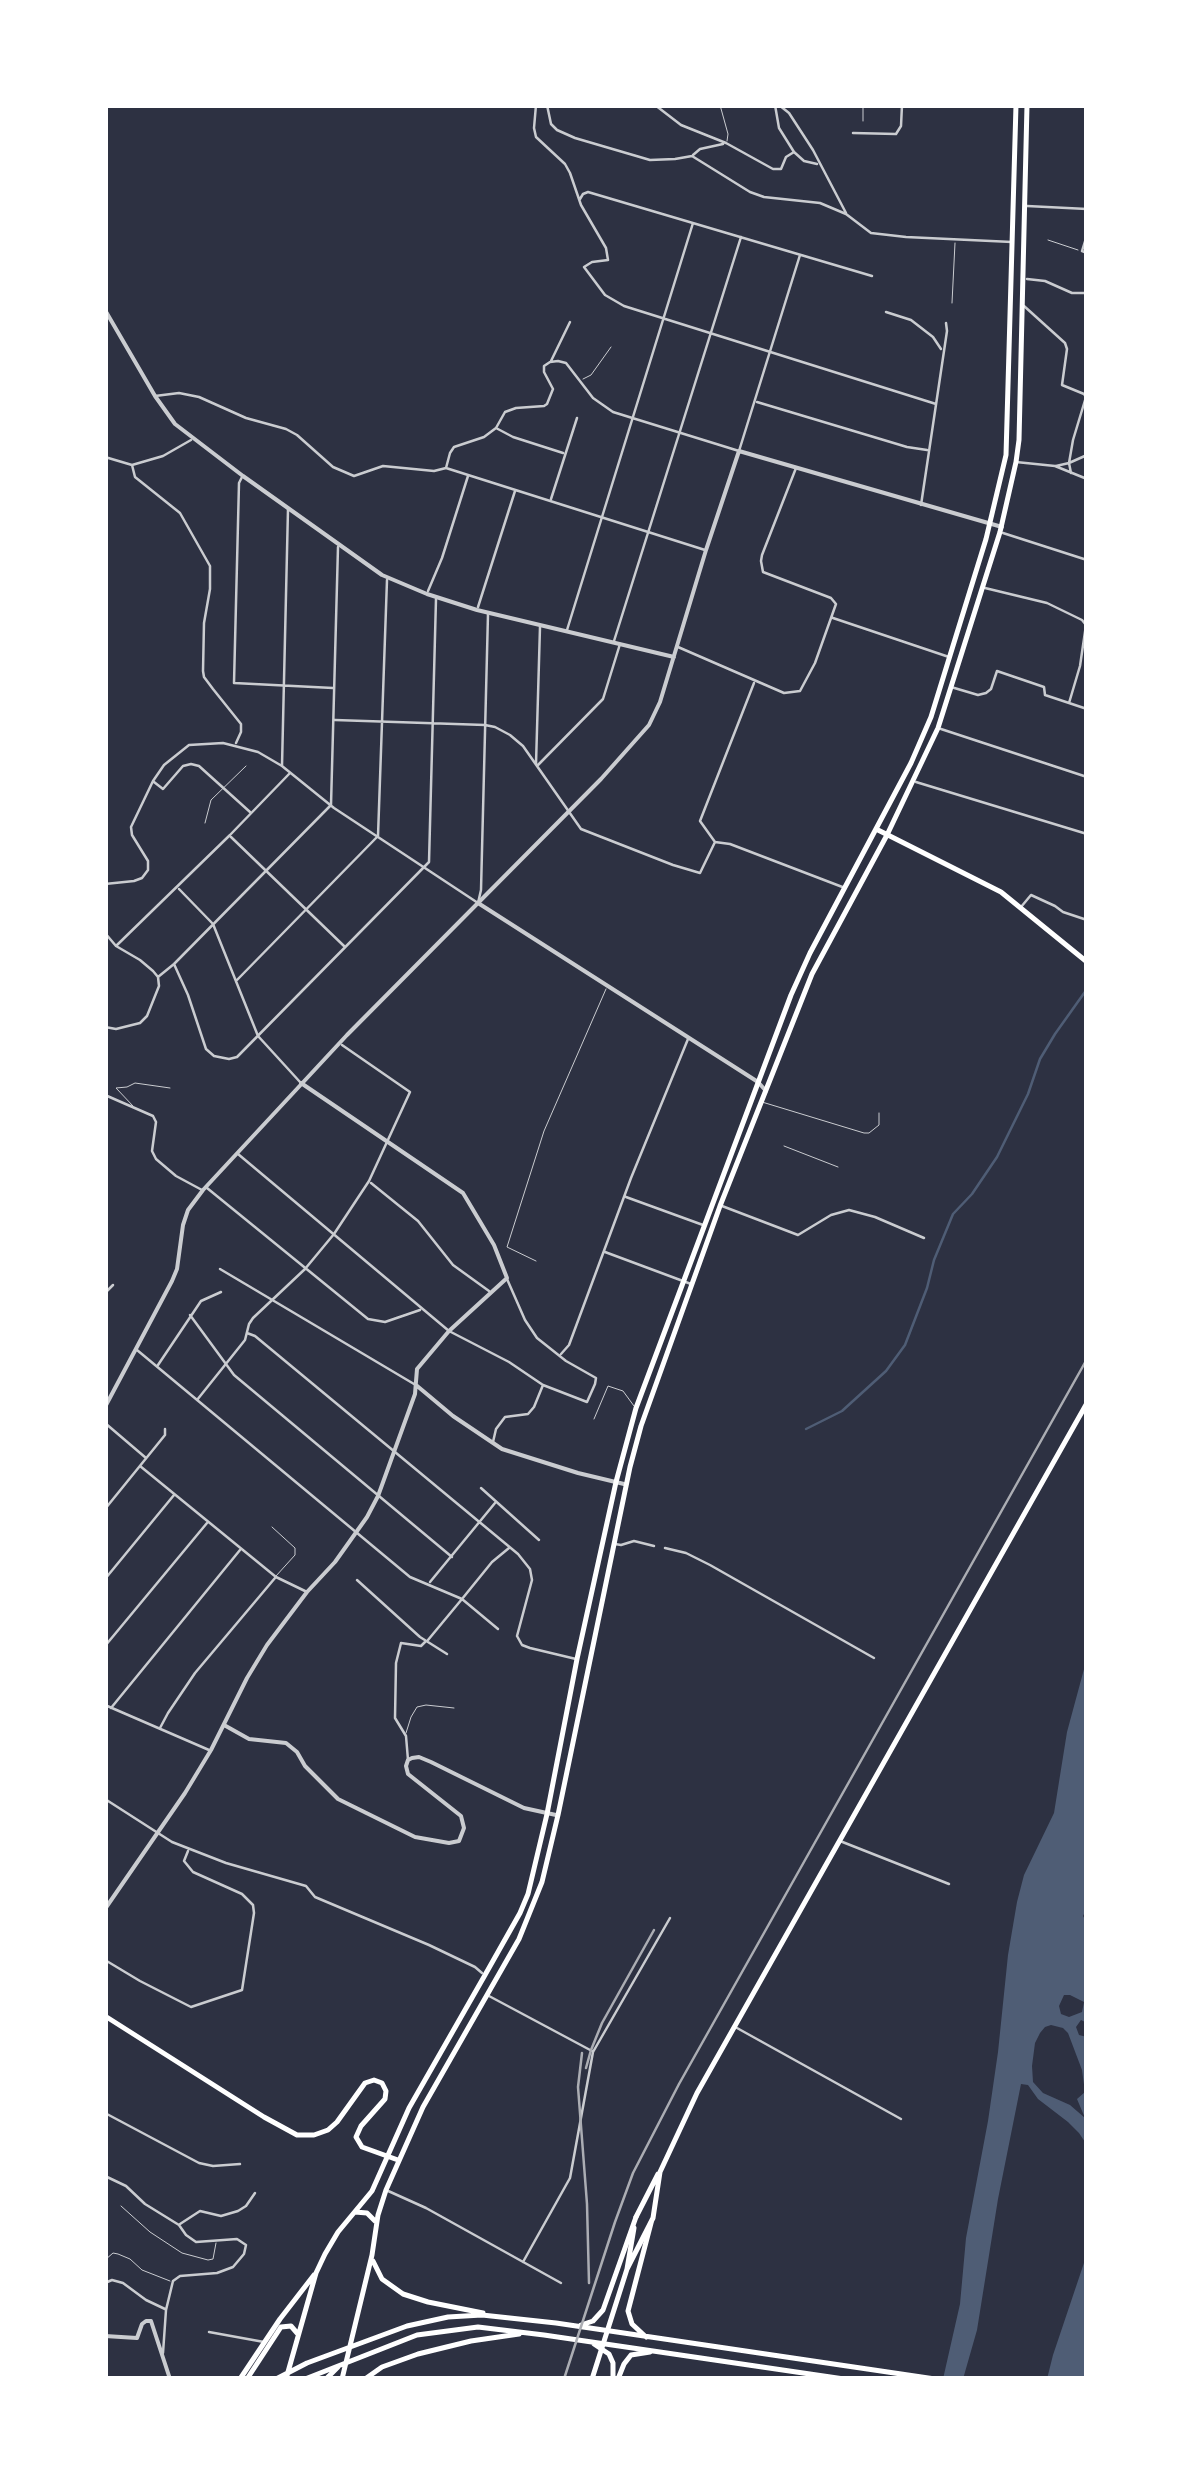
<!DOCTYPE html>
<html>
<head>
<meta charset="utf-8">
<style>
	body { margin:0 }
	#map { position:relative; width:1192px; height:2484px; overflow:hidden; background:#2d3142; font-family:Literata,serif }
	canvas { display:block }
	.frame { position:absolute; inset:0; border:108px solid #fff; pointer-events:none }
</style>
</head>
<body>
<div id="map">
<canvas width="1192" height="2484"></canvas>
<div class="frame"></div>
</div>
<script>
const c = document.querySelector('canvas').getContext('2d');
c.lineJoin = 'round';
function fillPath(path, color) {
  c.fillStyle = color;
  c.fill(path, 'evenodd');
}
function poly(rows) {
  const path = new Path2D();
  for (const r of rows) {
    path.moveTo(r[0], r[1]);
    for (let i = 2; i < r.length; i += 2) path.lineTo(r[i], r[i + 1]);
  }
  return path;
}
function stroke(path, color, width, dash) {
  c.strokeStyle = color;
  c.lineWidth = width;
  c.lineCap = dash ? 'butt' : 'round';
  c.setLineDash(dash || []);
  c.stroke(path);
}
const water = poly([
	[1087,1658,1087,1908,1083,1916,1087,1923,1087,2023,1081,2020,1076,2027,1079,2035,1087,2037,1087,2145,1079,2133,1068,2122,1038,2099,1028,2085,1021,2084,998,2199,977,2330,963,2379,943,2379,960,2304,966,2238,988,2121,998,2052,1008,1955,1017,1902,1024,1875,1054,1813,1067,1732],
	[1064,1995,1070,1995,1084,2002,1082,2012,1069,2017,1061,2014,1059,2006],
	[1051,2025,1063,2028,1068,2033,1082,2070,1085,2092,1077,2099,1085,2118,1070,2105,1043,2093,1033,2082,1032,2066,1035,2043,1040,2033,1045,2027],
	[1087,2254,1087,2379,1047,2379,1053,2355]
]);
const stream = poly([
	[806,1429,842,1411,886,1371,905,1345,927,1288,934,1260,953,1214,972,1194,997,1157,1028,1094,1040,1059,1055,1034,1087,989]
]);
const service = poly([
	[720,105,728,134,727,141],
	[863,105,863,121],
	[1048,240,1078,250],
	[952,303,955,243],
	[583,379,591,375,611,347],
	[205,823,211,800,246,766],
	[762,1102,864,1133,869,1133,879,1125,879,1113],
	[133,1106,116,1088,127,1087,135,1083,170,1088],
	[784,1146,838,1167],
	[536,1261,507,1247,544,1131,606,989],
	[594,1419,608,1386,623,1391,634,1406],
	[272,1527,295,1548,295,1555,276,1576],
	[406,1733,411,1717,417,1707,426,1705,454,1708],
	[121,2206,150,2232,182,2253,208,2260,213,2259,216,2243],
	[105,2260,113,2253,118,2254,130,2259,142,2270,170,2281]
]);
const minor = poly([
	[536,105,534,128,536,137,565,164,570,173,581,205,606,248,608,260,592,262,584,267,605,295,624,306,936,404],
	[547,105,551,124,557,130,575,138,650,160,675,159,692,156,750,192,764,197,820,203,846,214,871,233,906,237,1012,242],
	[655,105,681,125,726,143,773,169,781,169,786,157,794,152],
	[775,105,779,128,794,152,804,161,817,164],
	[779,105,789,113,813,150,846,213],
	[853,133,896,134,901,126,902,105],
	[693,155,700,149,723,144],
	[580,199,583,194,588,192,872,276],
	[1027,206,1087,209],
	[1087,235,1082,251,1087,253],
	[1027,279,1045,281,1072,293,1087,293],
	[1024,306,1065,343,1067,349,1062,385,1084,394,1086,397,1073,440,1069,463,1071,473],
	[886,312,911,320,933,337,941,349],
	[551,361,570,322],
	[155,396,179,393,199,397,246,418,286,429,297,435,333,467,354,476,383,466,434,471,446,468,705,550],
	[757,402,907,447,927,450],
	[496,428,513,437,563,453],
	[105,457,132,465,163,456,191,440],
	[1016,462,1055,466,1087,479],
	[132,465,135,477,180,513,210,566,210,589,204,623,203,671,204,677,213,689,241,724,241,732,236,743],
	[1056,466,1069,463,1087,455],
	[446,468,450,453,454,447,484,437,496,428,505,412,516,408,544,406,547,404,553,389,544,372,544,366,550,362,558,361,566,363,593,398,613,412,739,451,800,255],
	[242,477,239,483,234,683,333,688],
	[551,499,577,418],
	[921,505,947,331,946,323],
	[1003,533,1087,560],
	[985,588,1047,603,1082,620,1086,625,1080,666,1069,703],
	[428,591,442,558,468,476],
	[478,607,515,491],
	[833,618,949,657],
	[567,630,693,223],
	[614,641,741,237],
	[678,647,784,693,800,691,815,663,836,604,831,598,763,572,761,561,762,555,796,468],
	[754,683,700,821,715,842,730,844,845,888],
	[951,687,978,695,986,693,991,689,997,671,1044,687,1045,695,1087,709],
	[335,720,485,725,495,727,510,735,523,746,581,829,673,865,700,873,715,842],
	[941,729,1087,777],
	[536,764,540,627],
	[538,765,603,699,620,644],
	[282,766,288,509],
	[154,782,163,789,183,766,191,764,199,766,250,812],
	[916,782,1087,834],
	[231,837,344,946],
	[105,884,134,881,142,878,148,870,148,861,132,835,131,827,153,781,164,765,189,745,223,743,258,752,282,766,334,808,478,903,481,890,488,614],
	[179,889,213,924,258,1036,300,1082],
	[1021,907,1031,895,1055,906,1063,912,1087,920],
	[105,933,116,946,140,960,153,971,158,977,159,986,147,1016,140,1023,116,1029,105,1027],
	[116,946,230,835,290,773],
	[174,964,188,995,206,1049,214,1056,229,1059,237,1057,429,862,436,599],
	[158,977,174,964,331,805,338,547],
	[237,980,378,836,387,580],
	[105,1095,153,1116,156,1122,152,1151,156,1159,176,1176,202,1190],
	[238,1154,449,1331,509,1362,543,1385],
	[371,1183,418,1221,453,1265,489,1291],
	[207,1188,368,1319,385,1322,420,1310],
	[626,1197,703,1225],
	[722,1206,798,1235,831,1215,849,1210,875,1217,924,1238],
	[605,1252,691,1284],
	[220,1269,414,1384],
	[105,1293,113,1285],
	[190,1315,234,1375,452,1557],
	[247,1333,255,1336,518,1554,530,1569,532,1580,517,1636,522,1645,530,1648,576,1659],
	[137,1350,410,1577,462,1599,492,1562,509,1548],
	[561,1354,569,1345,631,1178,688,1039],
	[158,1365,201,1301,221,1292],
	[197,1400,245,1340,249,1324,253,1318,305,1269,334,1234,369,1181,410,1092,342,1045],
	[105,1423,146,1458],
	[493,1442,496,1429,505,1417,528,1414,534,1407,543,1385,587,1402,595,1384,596,1378,566,1361,537,1338,525,1320,507,1279],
	[140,1466,276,1577,305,1591],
	[481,1488,539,1540],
	[105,1509,165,1435,165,1429],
	[615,1544,621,1545,634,1541,654,1546],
	[665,1548,686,1553,710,1565,874,1658],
	[105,1579,174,1495],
	[357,1580,420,1637,447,1654],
	[430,1582,495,1503],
	[428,1640,462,1599,498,1629],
	[105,1646,207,1523],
	[105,1705,209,1750],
	[111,1708,240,1550],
	[160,1728,168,1713,195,1673,275,1578],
	[105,1754,105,1755],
	[408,1760,406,1736,395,1718,396,1663,401,1643,421,1646,426,1641],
	[105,1799,172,1842,226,1863,306,1886,315,1897,429,1945,475,1967,482,1973],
	[840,1841,949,1884],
	[105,1960,140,1981,191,2007,242,1990,254,1913,253,1905,242,1894,193,1872,184,1861,188,1851],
	[489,1996,592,2051],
	[737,2028,901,2119],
	[105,2113,199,2163,213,2166,240,2164],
	[105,2176,126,2186,145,2204,179,2225,186,2235,196,2242,237,2239,246,2245,244,2254,233,2267,217,2273,180,2276,173,2281,166,2310,163,2353],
	[386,2190,426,2208,561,2283],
	[180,2224,200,2211,221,2216,238,2211,246,2206,255,2193],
	[523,2262,570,2178,593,2052,670,1918],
	[105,2283,112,2280,123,2283,146,2300,165,2309],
	[209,2332,264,2342]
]);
const tertiary = poly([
	[105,310,155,396,175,424,243,476,382,575,427,594,477,610,674,657],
	[478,903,758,1082,766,1091],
	[416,1385,453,1416,502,1449,578,1473,624,1484],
	[105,1407,172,1281,177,1269,183,1225,188,1210,203,1190,347,1035,601,779,649,725,660,702,706,550,739,451,1002,527],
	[224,1725,249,1739,286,1743,297,1752,305,1766,338,1799,415,1837,449,1843,459,1841,464,1828,461,1816,408,1774,406,1766,408,1760,412,1758,419,1757,431,1762,524,1808,556,1815],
	[105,1909,185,1793,211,1750,247,1678,267,1645,307,1592,335,1562,367,1517,378,1496,415,1394,417,1369,449,1331,507,1278,494,1245,463,1193,301,1083],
	[105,2336,137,2338,142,2324,146,2321,151,2321,170,2379]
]);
const secondary = poly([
	[105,2016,264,2117,297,2135,314,2135,328,2130,337,2122,365,2083,374,2080,382,2083,386,2091,385,2099,361,2126,356,2137,362,2147,398,2160],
	[636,2217,658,2174],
	[627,2269,653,2218,660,2172,697,2093,1087,1403],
	[592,2379,627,2269,634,2228]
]);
const primary = poly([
	[876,829,1001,892,1087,962],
	[355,2212,367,2213,375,2221],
	[373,2261,382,2279,403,2294,428,2302,483,2313],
	[581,2325,593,2321,603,2310,636,2217],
	[646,2337,632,2324,628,2311,651,2223],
	[594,2344,609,2354,613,2363,613,2379],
	[240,2379,280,2319,314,2275],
	[247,2379,281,2327,291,2326,297,2333],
	[276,2379,307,2363,407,2326,448,2317,482,2315,556,2323,935,2379],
	[286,2379,316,2273,325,2254,338,2232,372,2191,409,2108,485,1975,520,1913,528,1894,547,1814,577,1659,616,1482,636,1408,791,995,810,953,911,763,931,717,986,539,1006,455,1016,105],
	[305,2379,417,2335,478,2327,544,2335,844,2379],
	[326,2379,338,2367],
	[342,2379,372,2255,378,2215,386,2190,423,2107,519,1939,542,1882,558,1815,630,1467,641,1426,720,1206,812,974,887,835,938,728,1000,532,1016,462,1019,440,1027,105],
	[365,2379,382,2367,418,2354,471,2341,519,2334],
	[618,2379,624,2364,631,2355,650,2352]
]);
const rail = poly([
	[582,2053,578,2087,587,2204,589,2283],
	[586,2068,591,2050,602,2023,654,1930],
	[564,2379,615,2222,633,2173,679,2084,1087,1359]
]);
fillPath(water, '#4f5d75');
stroke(stream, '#4f5d75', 2.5);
stroke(service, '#caccd0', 1);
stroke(minor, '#caccd0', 2.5);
stroke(tertiary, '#caccd0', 4);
stroke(secondary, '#fff', 5);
stroke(primary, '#fff', 5);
stroke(rail, '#abadb3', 2.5);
</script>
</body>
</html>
